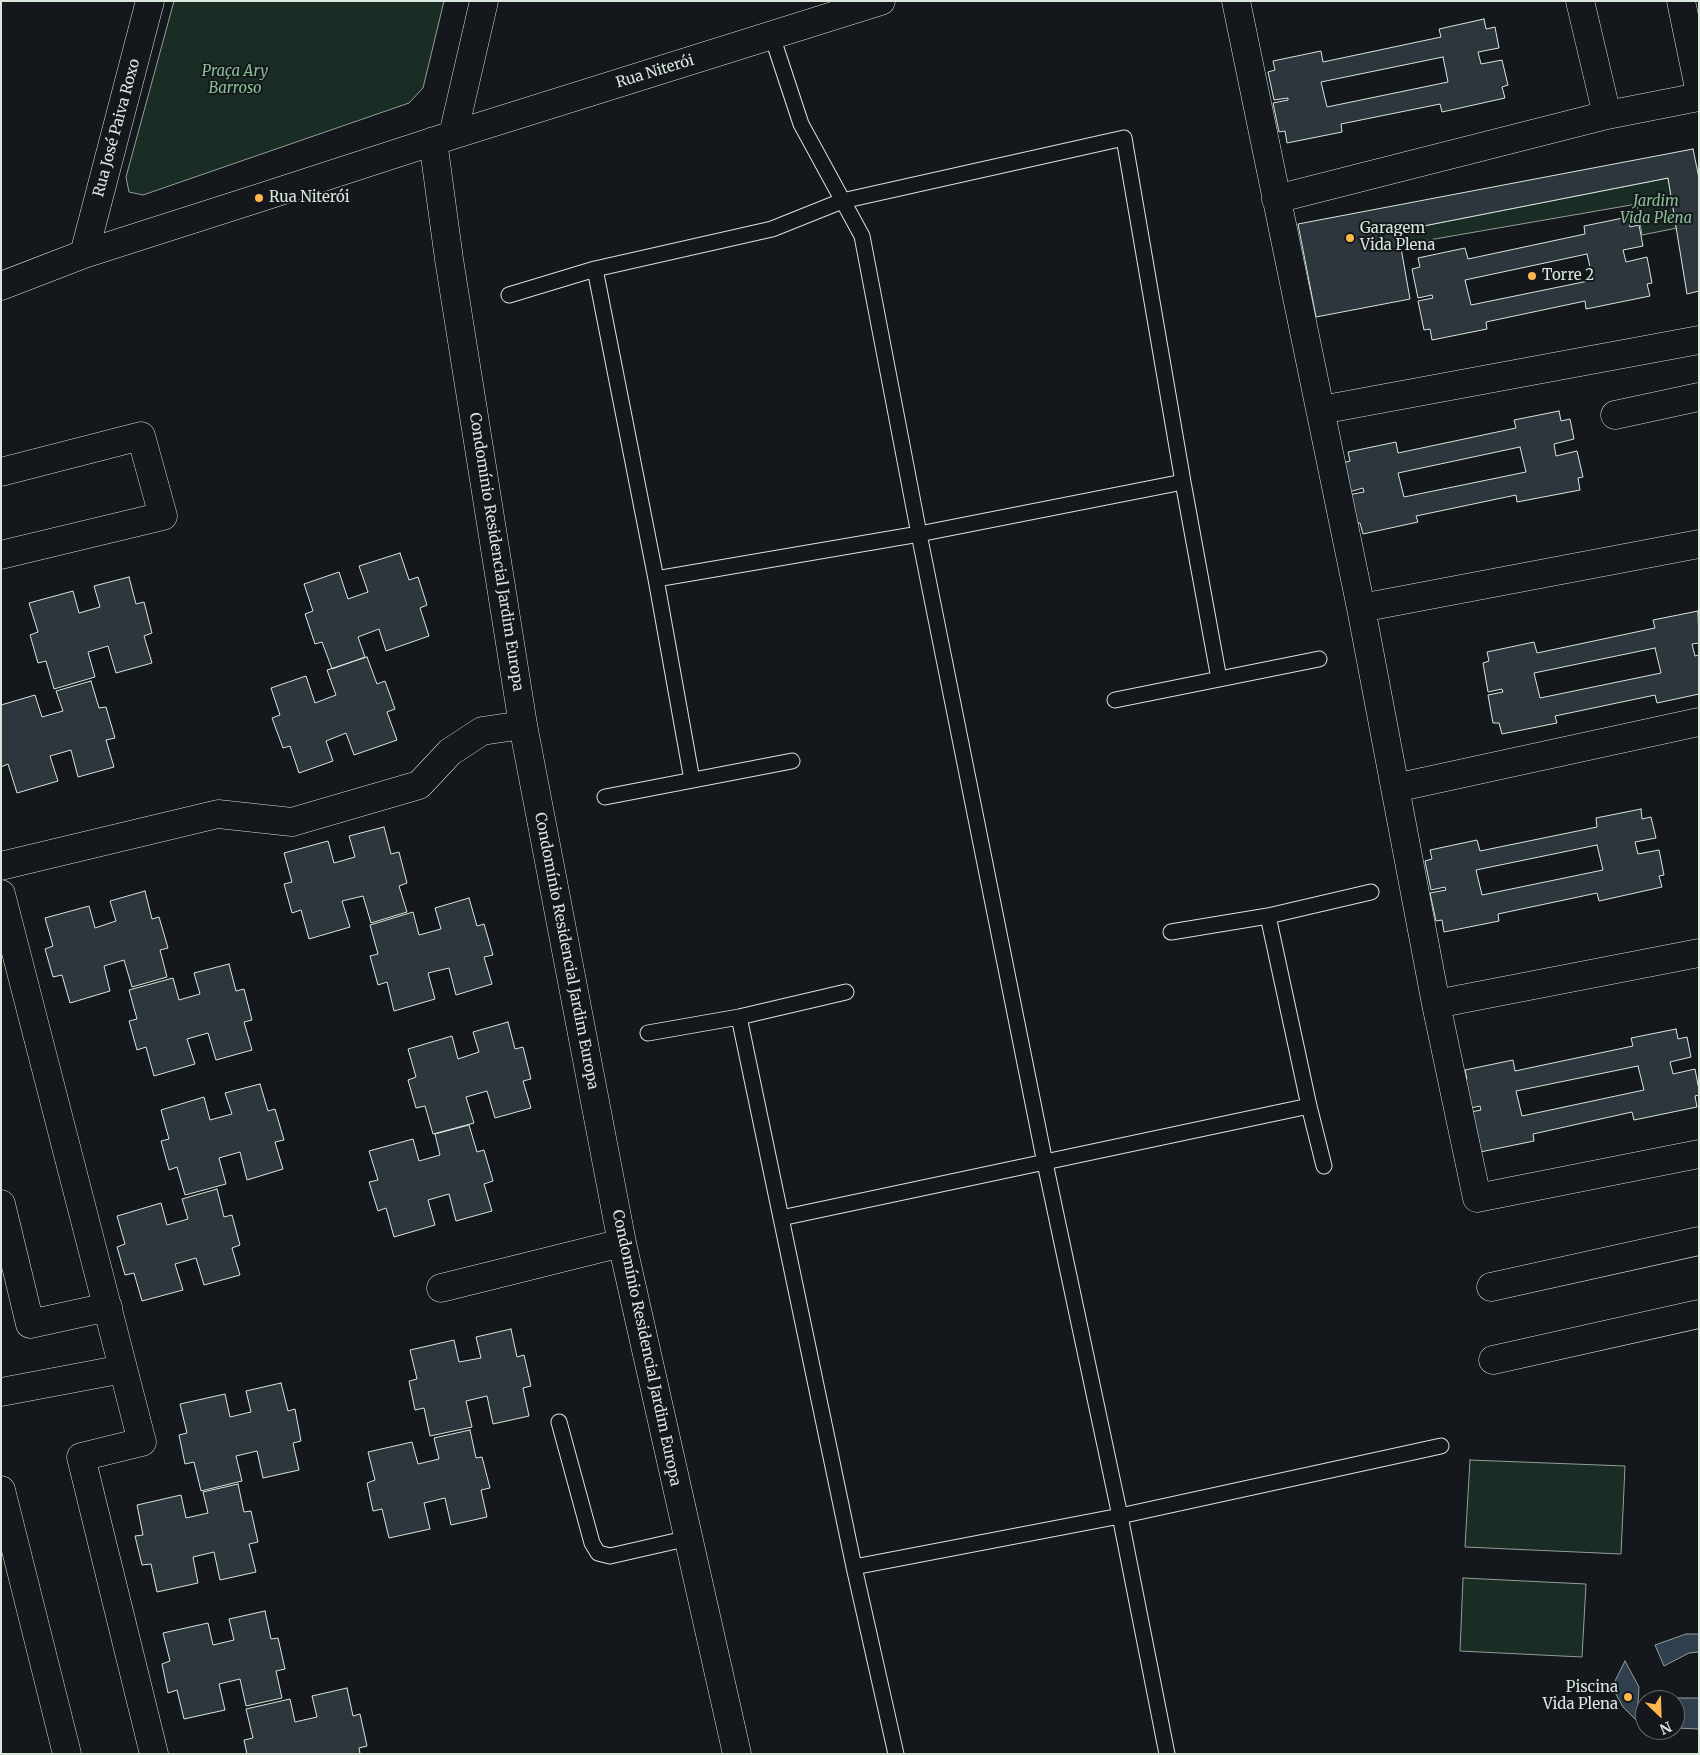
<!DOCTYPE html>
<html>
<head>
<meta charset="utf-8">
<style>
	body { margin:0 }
	#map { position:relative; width:1700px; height:1755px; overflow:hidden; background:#14181c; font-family:Merriweather,serif }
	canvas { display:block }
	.frame { position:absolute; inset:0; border:2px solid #d8e6dc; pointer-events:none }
	.north { position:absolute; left:1635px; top:1690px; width:50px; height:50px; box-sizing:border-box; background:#14181c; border:1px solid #626a69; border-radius:50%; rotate:156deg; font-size:14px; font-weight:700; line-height:20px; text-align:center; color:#d8e6dc }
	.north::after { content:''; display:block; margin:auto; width:18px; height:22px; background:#ffb74d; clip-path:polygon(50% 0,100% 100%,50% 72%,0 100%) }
</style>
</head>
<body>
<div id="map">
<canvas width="1700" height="1755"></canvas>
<div class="frame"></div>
<div class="north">N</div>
</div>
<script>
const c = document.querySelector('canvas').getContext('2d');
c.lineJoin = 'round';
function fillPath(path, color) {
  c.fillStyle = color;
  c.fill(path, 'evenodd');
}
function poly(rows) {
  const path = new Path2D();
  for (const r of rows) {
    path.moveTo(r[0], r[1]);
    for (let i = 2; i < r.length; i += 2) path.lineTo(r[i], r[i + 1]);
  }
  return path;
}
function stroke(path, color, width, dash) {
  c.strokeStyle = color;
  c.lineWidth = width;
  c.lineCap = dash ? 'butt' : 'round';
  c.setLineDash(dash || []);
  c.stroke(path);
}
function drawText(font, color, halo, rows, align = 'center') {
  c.font = font + ' Merriweather,serif';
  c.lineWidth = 4;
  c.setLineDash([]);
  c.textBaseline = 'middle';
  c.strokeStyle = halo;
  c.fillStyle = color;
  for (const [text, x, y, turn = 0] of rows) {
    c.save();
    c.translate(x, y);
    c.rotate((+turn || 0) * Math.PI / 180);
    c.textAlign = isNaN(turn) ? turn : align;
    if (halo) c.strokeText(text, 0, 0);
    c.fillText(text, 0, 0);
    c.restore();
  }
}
const green = poly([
	[174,1,444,1,423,88,409,103,143,195,129,192,126,177,174,1],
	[1668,178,1677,228,1642,235,1637,204,1400,245,1398,231,1668,178],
	[1470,1460,1625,1466,1621,1554,1465,1547,1470,1460],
	[1463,1578,1586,1584,1582,1657,1460,1651,1463,1578]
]);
const water = poly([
	[1686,1634,1699,1634,1699,1652,1689,1653,1664,1666,1655,1645,1686,1634],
	[1625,1661,1639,1687,1637,1721,1623,1707,1612,1687,1625,1661],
	[1651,1698,1699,1698,1699,1729,1675,1728,1675,1700,1651,1700,1651,1698]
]);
const building = poly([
	[1484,19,1486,29,1495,27,1499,48,1478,52,1481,64,1502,60,1508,85,1502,87,1505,98,1442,112,1440,104,1341,124,1342,132,1287,143,1285,131,1279,132,1273,103,1288,100,1288,98,1274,100,1268,72,1275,70,1273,61,1321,51,1323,62,1441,37,1439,29,1484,19],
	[1443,57,1448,82,1327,107,1321,82,1443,57],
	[1693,149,1699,178,1699,291,1687,294,1668,178,1398,231,1410,299,1316,317,1298,224,1693,149],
	[1628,217,1630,227,1639,225,1643,246,1623,250,1626,262,1647,257,1652,283,1647,284,1650,296,1586,309,1585,301,1486,322,1487,329,1432,340,1430,329,1424,330,1418,301,1433,298,1432,295,1418,298,1412,269,1420,267,1418,258,1465,248,1468,259,1585,234,1584,226,1628,217],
	[1587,254,1593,280,1471,305,1465,280,1587,254],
	[1559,411,1561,421,1570,419,1574,439,1554,444,1556,456,1577,451,1583,477,1578,478,1580,490,1517,502,1516,495,1416,516,1418,522,1363,534,1360,523,1354,523,1348,495,1364,492,1363,488,1349,492,1343,463,1350,461,1348,452,1396,442,1398,453,1516,428,1514,420,1559,411],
	[1520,447,1526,472,1404,497,1398,473,1520,447],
	[400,553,409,580,418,577,427,605,420,608,429,636,386,651,379,629,358,637,365,657,332,669,322,642,315,644,305,614,313,611,304,584,339,572,348,599,368,592,359,566,400,553],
	[129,577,136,604,144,602,152,633,144,636,152,663,116,673,108,646,88,652,95,677,54,689,46,661,38,663,30,635,38,632,29,603,73,591,79,613,100,607,94,586,129,577],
	[1698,611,1699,643,1692,644,1695,656,1699,655,1699,694,1657,703,1655,695,1555,716,1557,723,1502,734,1499,723,1493,723,1488,695,1503,692,1502,689,1488,692,1483,663,1489,661,1487,652,1534,642,1537,653,1655,628,1653,620,1698,611],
	[1655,648,1661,673,1540,698,1534,673,1655,648],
	[367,657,377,684,385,681,395,709,387,712,397,740,354,755,346,733,326,741,333,761,299,773,290,746,283,748,272,718,280,715,271,688,306,676,315,703,336,695,327,670,367,657],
	[91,681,99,708,106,707,115,738,106,740,114,767,78,777,71,750,50,756,58,781,17,793,8,764,1,767,1,705,35,695,42,717,63,711,56,691,91,681],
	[1641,809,1642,819,1651,817,1656,838,1635,842,1638,854,1659,850,1664,875,1659,876,1662,887,1599,901,1597,893,1498,914,1499,921,1444,932,1442,920,1436,921,1430,893,1446,890,1445,887,1431,890,1425,861,1432,859,1430,850,1477,840,1480,851,1597,827,1596,818,1641,809],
	[384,827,391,854,399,852,407,883,399,886,407,912,371,923,363,896,342,901,350,927,309,939,301,910,292,913,284,884,292,882,284,853,328,841,334,863,355,857,349,836,384,827],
	[1597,845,1603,870,1482,895,1476,870,1597,845],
	[145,891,152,919,159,917,168,948,160,950,167,977,132,987,124,960,104,966,110,991,70,1003,62,975,53,977,45,949,53,946,45,918,89,906,95,928,116,921,110,901,145,891],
	[469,898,477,926,484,924,493,955,484,957,492,984,456,995,449,968,428,973,435,999,394,1011,387,982,378,985,370,956,378,954,370,925,413,912,419,935,441,929,435,908,469,898],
	[229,964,236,991,244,989,252,1020,244,1022,252,1050,216,1060,208,1033,187,1039,195,1064,154,1076,146,1047,137,1050,129,1021,137,1019,129,990,173,978,179,1000,200,994,194,973,229,964],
	[508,1022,515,1049,523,1047,531,1079,523,1081,531,1108,495,1118,487,1091,466,1097,474,1123,433,1134,425,1106,416,1108,408,1080,416,1077,408,1049,452,1036,458,1059,479,1052,473,1032,508,1022],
	[1676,1029,1678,1039,1687,1037,1691,1057,1670,1062,1673,1074,1695,1069,1699,1090,1699,1095,1695,1096,1697,1107,1634,1120,1632,1112,1533,1134,1534,1141,1480,1152,1465,1113,1481,1110,1480,1106,1466,1109,1460,1081,1467,1079,1465,1070,1513,1060,1515,1071,1633,1046,1631,1038,1676,1029],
	[1638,1066,1644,1090,1522,1116,1516,1091,1638,1066],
	[260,1084,268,1111,275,1109,284,1140,275,1142,283,1169,247,1180,240,1152,219,1158,226,1184,185,1195,177,1167,169,1170,161,1141,169,1139,161,1110,204,1097,210,1120,232,1114,225,1093,260,1084],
	[469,1125,477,1152,484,1150,493,1181,484,1184,492,1211,456,1221,449,1194,428,1200,435,1225,394,1237,386,1208,378,1211,369,1182,378,1180,369,1151,413,1139,419,1161,440,1155,435,1134,469,1125],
	[217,1189,224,1217,232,1215,240,1245,232,1248,240,1275,204,1285,196,1258,175,1264,183,1290,142,1301,134,1273,125,1275,117,1247,125,1244,117,1216,161,1203,167,1225,188,1219,182,1199,217,1189],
	[511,1329,517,1357,524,1355,531,1386,523,1388,529,1416,493,1424,487,1396,466,1401,472,1427,430,1436,424,1408,415,1410,409,1381,417,1379,410,1350,454,1340,459,1362,481,1358,476,1337,511,1329],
	[281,1383,288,1411,295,1409,301,1441,293,1443,299,1470,263,1478,257,1451,236,1456,242,1481,201,1491,194,1462,185,1464,179,1435,187,1433,180,1404,225,1394,230,1417,251,1412,246,1391,281,1383],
	[470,1430,476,1458,482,1457,490,1488,481,1490,487,1517,451,1525,445,1498,424,1503,430,1529,389,1538,382,1509,373,1511,367,1483,375,1480,368,1452,412,1442,418,1464,439,1459,434,1438,470,1430],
	[238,1484,244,1512,251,1511,258,1542,249,1544,256,1572,220,1580,214,1552,193,1557,198,1583,157,1592,151,1564,142,1565,135,1536,143,1535,137,1505,181,1495,186,1518,208,1513,203,1492,238,1484],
	[265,1611,271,1639,278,1638,285,1669,276,1671,282,1698,246,1706,240,1679,219,1684,225,1710,184,1719,177,1690,168,1693,162,1664,170,1661,163,1633,208,1623,213,1645,234,1640,229,1619,265,1611],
	[347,1688,353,1716,360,1714,367,1746,359,1748,360,1754,247,1754,244,1740,253,1738,246,1709,290,1699,295,1722,317,1717,312,1696,347,1688]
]);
const service = poly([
	[772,36,801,124,862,236,919,534,1045,1163,1120,1516,1167,1754],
	[595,269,656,579,692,780],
	[509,295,595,269,772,229,842,201,1124,138,1183,482,1219,679],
	[656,579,919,534,1183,482],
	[1115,700,1319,659],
	[605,797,792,761],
	[1268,916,1309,1106,1324,1166],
	[1171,932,1268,916,1371,892],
	[739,1017,854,1567,896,1754],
	[648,1033,739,1017,846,992],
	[781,1218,1309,1106],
	[559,1422,592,1543,598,1553,610,1556,689,1538],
	[854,1567,1120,1516,1441,1446]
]);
const minor = poly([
	[1236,1,1361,608,1436,1004,1477,1198,1699,1154],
	[1681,1,1699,88],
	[1607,115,1699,97],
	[453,135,484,1],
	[433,141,449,259,523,725,622,1243,737,1754],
	[1276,199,1607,115,1580,1],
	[84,254,150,1],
	[1,286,84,254,259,198,453,135,881,1],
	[1321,410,1699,340],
	[1615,415,1699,397],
	[1,472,141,436,163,516,1,555],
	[1361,608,1699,544],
	[1395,788,1699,722],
	[1,866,218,814,292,822,419,785,450,752,482,731,523,725],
	[1,894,142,1442,81,1457,154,1754],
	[1436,1004,1699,953],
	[1,1204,30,1324,108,1307],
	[1491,1287,1699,1241],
	[441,1288,622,1243],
	[1493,1360,1699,1314],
	[1,1392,123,1369],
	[1,1490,67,1754]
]);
const markers = [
	[259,198,5,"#ffb74d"],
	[1350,238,5,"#ffb74d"],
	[1532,276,5,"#ffb74d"],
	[1628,1697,5,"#ffb74d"]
];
const parkNames = [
	["Praça Ary",235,72],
	["Barroso",235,89],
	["Jardim",1656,202],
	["Vida Plena",1656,219]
];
const streetNames = [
	["Rua Niterói",655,72,-17],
	["Rua José Paiva Roxo",117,128,-75],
	["Condomínio Residencial Jardim Europa",496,552,81],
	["Condomínio Residencial Jardim Europa",566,951,79],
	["Condomínio Residencial Jardim Europa",646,1348,78]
];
const poiNames = [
	["Rua Niterói",269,198],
	["Garagem",1360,229],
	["Vida Plena",1360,246],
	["Torre 2",1542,276],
	["Piscina",1618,1688,"right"],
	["Vida Plena",1618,1705,"right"]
];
fillPath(green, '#1a2d24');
stroke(green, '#939e99', 1);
fillPath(water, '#2f3f4d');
stroke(water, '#939e99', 1);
fillPath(building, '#2c363c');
stroke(building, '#d8e6dc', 1);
stroke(service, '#d8e6dc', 17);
stroke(minor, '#d8e6dc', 29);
stroke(service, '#14181c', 15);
stroke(minor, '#14181c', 28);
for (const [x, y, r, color] of markers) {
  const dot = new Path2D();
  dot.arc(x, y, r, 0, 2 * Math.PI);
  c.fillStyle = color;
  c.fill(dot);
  stroke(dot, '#14181c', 2);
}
drawText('italic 15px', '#8ac095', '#14181c', parkNames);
drawText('15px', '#d8e6dc', '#14181c', streetNames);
drawText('15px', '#d8e6dc', '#14181c', poiNames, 'left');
</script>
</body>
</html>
